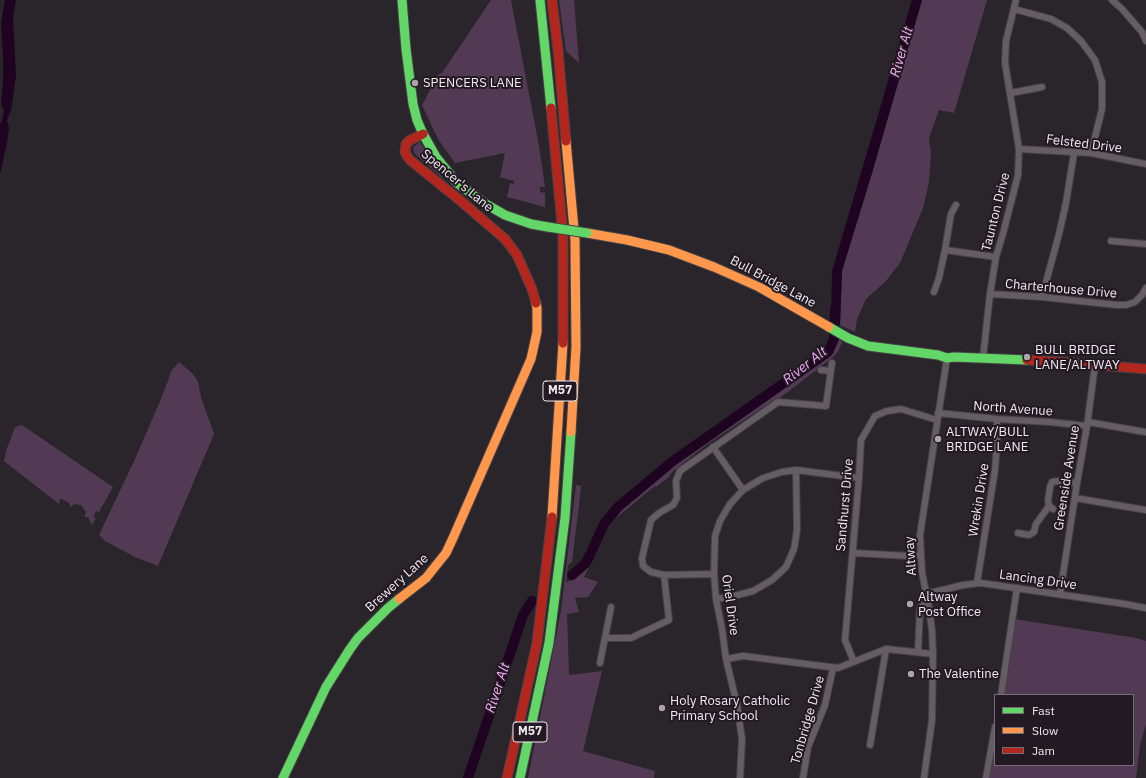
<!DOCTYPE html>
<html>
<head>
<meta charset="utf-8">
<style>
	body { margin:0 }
	#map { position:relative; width:1146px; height:778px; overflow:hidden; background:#2a252a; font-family:"IBM Plex Sans",sans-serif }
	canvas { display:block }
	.legend { position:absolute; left:994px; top:694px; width:140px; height:72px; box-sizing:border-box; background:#221922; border:1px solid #746d74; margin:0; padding:5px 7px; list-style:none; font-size:12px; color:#f0eaf0 }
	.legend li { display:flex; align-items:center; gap:8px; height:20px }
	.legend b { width:20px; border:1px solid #746d74 }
</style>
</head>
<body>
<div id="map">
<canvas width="1146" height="778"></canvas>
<ul class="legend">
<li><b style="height:5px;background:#63d668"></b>Fast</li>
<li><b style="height:5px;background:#ff974d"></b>Slow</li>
<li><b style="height:5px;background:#b3261e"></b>Jam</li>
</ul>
</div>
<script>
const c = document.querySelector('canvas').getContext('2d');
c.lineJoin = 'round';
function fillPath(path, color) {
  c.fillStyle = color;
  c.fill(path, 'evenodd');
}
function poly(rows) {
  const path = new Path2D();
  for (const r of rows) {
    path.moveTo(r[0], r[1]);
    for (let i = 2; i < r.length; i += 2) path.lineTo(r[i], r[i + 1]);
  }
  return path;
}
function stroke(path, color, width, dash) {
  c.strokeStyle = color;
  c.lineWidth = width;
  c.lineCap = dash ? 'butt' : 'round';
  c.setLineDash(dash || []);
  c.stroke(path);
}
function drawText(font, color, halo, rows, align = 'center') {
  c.font = font + ' "IBM Plex Sans",sans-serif';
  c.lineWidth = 4;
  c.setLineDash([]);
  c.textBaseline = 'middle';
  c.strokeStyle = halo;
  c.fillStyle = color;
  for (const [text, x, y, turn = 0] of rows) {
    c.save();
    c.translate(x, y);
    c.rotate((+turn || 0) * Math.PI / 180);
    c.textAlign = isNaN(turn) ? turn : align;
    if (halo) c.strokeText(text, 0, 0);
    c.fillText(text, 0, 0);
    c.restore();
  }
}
const green = poly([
	[491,0,511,0,539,146,545,187,540,187,540,192,545,193,545,207,507,197,510,183,514,184,514,181,500,177,505,153,455,163,438,139,422,105,438,75,442,73],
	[559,0,574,0,579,63,566,51],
	[922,0,987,0,954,113,939,110,929,138,931,152,929,182,923,208,900,263,886,281,866,299,857,319,855,332,840,325,842,271,872,173],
	[420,142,443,178,451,186,414,153,413,147],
	[836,337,841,340,842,343,837,353,832,358,776,401,771,402,706,445,671,473,669,477,656,487,655,486,617,517,608,527,597,552,584,577,598,582,588,597,575,598,579,612,567,614,569,675,602,671,583,751,655,771,654,778,528,778,561,611,576,485,581,486,580,496,572,562,568,565,566,583,571,580,573,581,572,579,580,573,589,563,593,556,607,523,625,503,658,476,689,453,784,386,787,388,785,385,829,353,834,353,834,352,830,351],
	[179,362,193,374,198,382,201,397,214,434,158,566,135,557,105,541,99,535,135,459,161,399,172,370],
	[22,425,113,487,99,512,96,511,93,517,96,518,92,525,88,517,85,517,85,514,86,512,81,505,74,504,71,507,69,503,60,498,59,504,4,461,6,451,15,427],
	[1014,619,1136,638,1146,641,1146,724,1140,745,1136,778,987,778,995,738,995,765,1133,765,1133,695,1002,695]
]);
const water = poly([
	[5,0,16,0,13,17,16,76,11,111,8,117,7,121,9,128,7,143,0,174,0,124,2,121,4,110,1,105,3,81,3,56,1,23],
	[912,0,922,0,872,173,842,271,840,325,831,320,832,271]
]);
const river = poly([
	[572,575,585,564,590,555,604,524,618,507,673,461,828,352,834,339,835,309],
	[468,778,523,615,532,601]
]);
const street = poly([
	[1112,0,1122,9,1142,32,1146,41],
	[1014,9,1051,19,1067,28,1081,41,1095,60,1102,82,1102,109,1091,153],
	[1011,93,1042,87],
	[1019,149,1091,153,1146,164],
	[1111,241,1146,244],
	[945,250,996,257],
	[934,292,939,278,945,250,951,214,956,205],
	[990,294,1042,297,1117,305,1126,305,1135,302,1142,295,1146,288],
	[1042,297,1059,234,1066,203,1074,153],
	[983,358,990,294,996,257,1004,230,1018,175,1019,149,1005,63,1006,41,1016,0],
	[821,370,831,371],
	[938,413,997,419,1050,422,1087,426],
	[1088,422,1145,432],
	[713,447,743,490],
	[1075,498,1146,510],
	[1053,509,1049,506,1048,501,1050,487,1052,482,1058,481,1077,483],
	[1018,533,1029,535,1034,532,1036,524,1049,506],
	[853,553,910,556,920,555],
	[714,574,664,575,651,572,643,566,642,558,651,520,659,513,673,505,677,498,676,481,680,471,778,402,826,406,832,363],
	[977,583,995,470,997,442,997,419],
	[926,594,963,585,981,583,1125,604,1146,608],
	[1060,594,1077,483,1087,426,1095,365],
	[716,599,734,596,753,591,772,580,786,567,794,549,797,530,796,470],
	[605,638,631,638,669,620,664,575],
	[918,652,920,609,923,605,928,603],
	[726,659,743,656,838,668,886,649,933,654],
	[854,662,845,640,859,478,861,440,875,416,887,411,901,409,937,420],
	[600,663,611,607],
	[1001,695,1017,588],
	[870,745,886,649],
	[740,778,742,739,737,705,726,659,722,629,716,599,714,574,715,536,720,521,730,504,743,490,763,478,782,472,796,470,859,478],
	[803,778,808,747,825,705,833,668],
	[924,778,932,720,933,654,932,630,929,608,922,572,920,535,947,358],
	[986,778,995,727]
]);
const fast = poly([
	[402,0,406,49,413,104,417,120,423,134,436,157,457,183,484,203,505,215,531,224,548,227],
	[540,0,551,108],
	[829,327,848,338,868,346,938,355,947,358,954,357,1027,360],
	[283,778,326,687,350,649,358,638,388,608,399,599],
	[520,778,549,643,565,518,571,432]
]);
const slow = poly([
	[566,141,575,240,576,347,571,432],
	[587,233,627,240,669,250,714,267,759,287,829,327],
	[552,517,563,343],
	[399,599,426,578,446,553,453,538,531,359,537,332,537,308,536,303]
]);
const jam = poly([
	[552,0,558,50,566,141],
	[551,108,563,235,563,343],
	[423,134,410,140,406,144,405,152,407,156,410,160,462,202,505,239,517,255,532,289,536,303],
	[1027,360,1060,362,1146,369],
	[507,778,537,643,552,517]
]);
const fastBridge = poly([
	[548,227,587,233]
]);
const markers = [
	[415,83,4,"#aba5ab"],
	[1027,357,4,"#aba5ab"],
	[938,439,4,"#aba5ab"],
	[910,604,4,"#aba5ab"],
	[911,674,4,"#aba5ab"],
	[662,708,4,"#aba5ab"]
];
const shields = [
	[560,391,34],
	[530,732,34]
];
const shieldNames = [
	["M57",560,391],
	["M57",530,732]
];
const poiNames = [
	["SPENCERS LANE",423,83],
	["BULL BRIDGE",1035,350],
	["LANE/ALTWAY",1035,365],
	["ALTWAY/BULL",946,432],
	["BRIDGE LANE",946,447],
	["Altway",918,597],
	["Post Office",918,612],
	["The Valentine",919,674],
	["Holy Rosary Catholic",670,701],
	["Primary School",670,716]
];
const streetNames = [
	["Felsted Drive",1084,144,7],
	["Spencer's Lane",457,181,40],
	["Taunton Drive",996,212,-76],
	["Bull Bridge Lane",773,282,28],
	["Charterhouse Drive",1061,289,5],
	["North Avenue",1013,409,4],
	["Greenside Avenue",1067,478,-81],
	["Wrekin Drive",979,500,-81],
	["Sandhurst Drive",845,505,-85],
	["Altway",911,556,-94],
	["Lancing Drive",1038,580,8],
	["Brewery Lane",397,583,-42],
	["Oriel Drive",730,605,82],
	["Tonbridge Drive",808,720,-74]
];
const waterNames = [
	["River Alt",902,52,-74],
	["River Alt",805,366,-38],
	["River Alt",498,688,-72]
];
fillPath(green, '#533a54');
fillPath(water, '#1e0421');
stroke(river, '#1e0421', 10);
stroke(street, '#454145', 8);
stroke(fast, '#454145', 11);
stroke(slow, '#454145', 11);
stroke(jam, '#454145', 11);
stroke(street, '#645d64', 6);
stroke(fast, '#63d668', 9);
stroke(slow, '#ff974d', 9);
stroke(jam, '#b3261e', 9);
stroke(fastBridge, '#454145', 11, []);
stroke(fastBridge, '#63d668', 9);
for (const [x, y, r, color] of markers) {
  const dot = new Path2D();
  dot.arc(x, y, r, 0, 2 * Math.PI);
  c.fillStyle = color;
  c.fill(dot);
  stroke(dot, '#221922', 1.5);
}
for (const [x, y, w] of shields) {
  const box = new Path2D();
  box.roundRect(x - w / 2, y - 10, w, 20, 3);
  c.fillStyle = '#221922';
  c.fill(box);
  stroke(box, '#f0eaf0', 1);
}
drawText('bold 12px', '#f0eaf0', null, shieldNames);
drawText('13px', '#f0eaf0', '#221922', poiNames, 'left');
drawText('13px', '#f0eaf0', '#221922', streetNames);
drawText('italic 14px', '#f1adf6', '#221922', waterNames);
</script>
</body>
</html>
